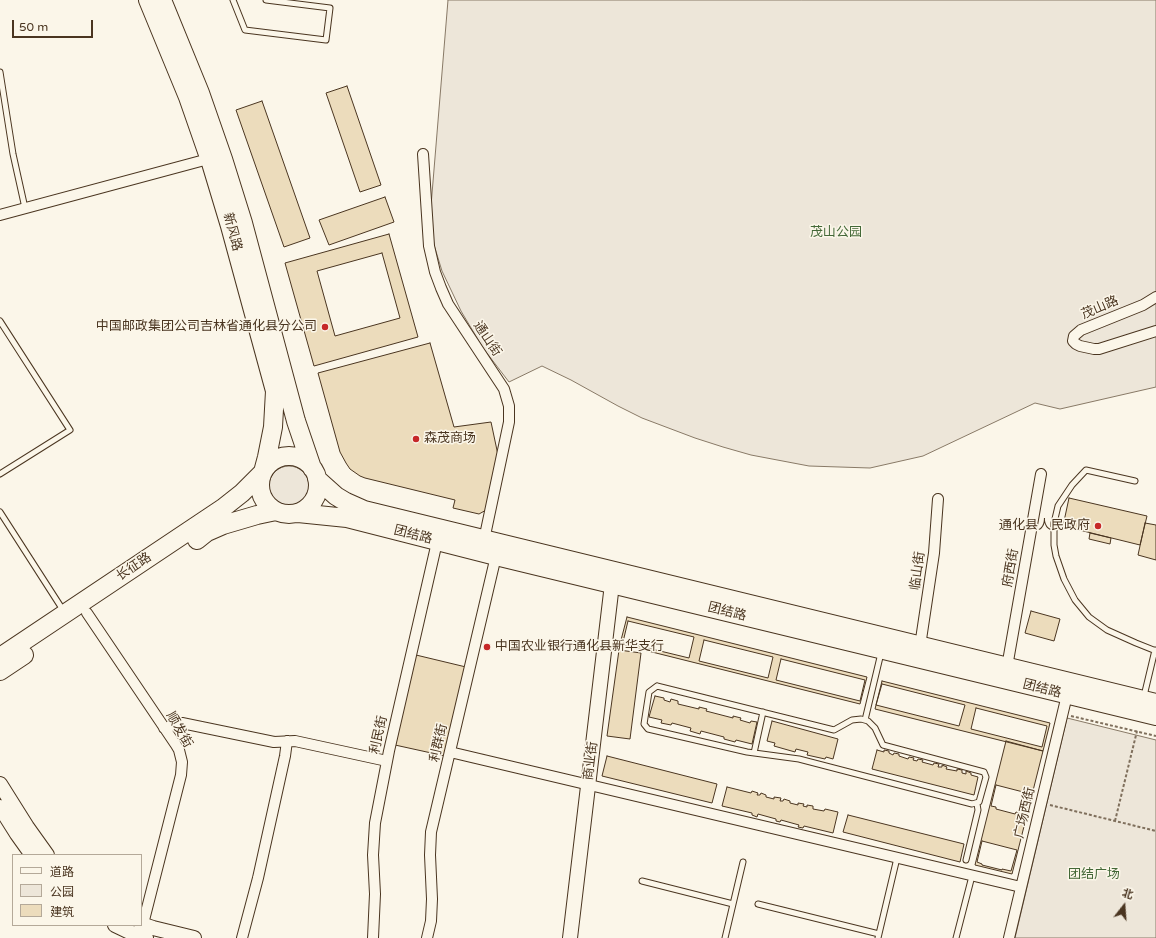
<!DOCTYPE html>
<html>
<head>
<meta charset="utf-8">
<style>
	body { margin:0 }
	#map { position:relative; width:1156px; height:938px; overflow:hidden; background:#fbf6e9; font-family:"Varela Round","Noto Sans SC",sans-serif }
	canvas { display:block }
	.legend { position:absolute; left:12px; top:854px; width:130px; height:72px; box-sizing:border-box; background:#fbf6e9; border:1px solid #b4a999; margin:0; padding:5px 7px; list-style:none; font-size:12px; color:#4a3520 }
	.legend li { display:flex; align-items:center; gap:8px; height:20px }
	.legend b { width:20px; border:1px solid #b4a999 }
	.north { position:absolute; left:1104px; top:886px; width:40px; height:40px; -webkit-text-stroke:3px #fbf6e9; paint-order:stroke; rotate:17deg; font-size:11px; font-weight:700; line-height:16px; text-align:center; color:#4a3520 }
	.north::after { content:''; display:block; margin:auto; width:14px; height:18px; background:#4a3520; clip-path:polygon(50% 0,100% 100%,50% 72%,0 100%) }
	.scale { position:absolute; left:12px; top:20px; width:81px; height:18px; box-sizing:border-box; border:2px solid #4a3520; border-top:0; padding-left:5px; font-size:12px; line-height:14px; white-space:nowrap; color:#4a3520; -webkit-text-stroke:3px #fbf6e9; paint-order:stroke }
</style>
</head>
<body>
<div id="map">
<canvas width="1156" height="938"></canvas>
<ul class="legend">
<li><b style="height:5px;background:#fbf6e9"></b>道路</li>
<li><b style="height:11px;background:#ede6d9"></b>公园</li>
<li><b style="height:11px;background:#ecdcbc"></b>建筑</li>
</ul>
<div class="north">北</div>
<div class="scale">50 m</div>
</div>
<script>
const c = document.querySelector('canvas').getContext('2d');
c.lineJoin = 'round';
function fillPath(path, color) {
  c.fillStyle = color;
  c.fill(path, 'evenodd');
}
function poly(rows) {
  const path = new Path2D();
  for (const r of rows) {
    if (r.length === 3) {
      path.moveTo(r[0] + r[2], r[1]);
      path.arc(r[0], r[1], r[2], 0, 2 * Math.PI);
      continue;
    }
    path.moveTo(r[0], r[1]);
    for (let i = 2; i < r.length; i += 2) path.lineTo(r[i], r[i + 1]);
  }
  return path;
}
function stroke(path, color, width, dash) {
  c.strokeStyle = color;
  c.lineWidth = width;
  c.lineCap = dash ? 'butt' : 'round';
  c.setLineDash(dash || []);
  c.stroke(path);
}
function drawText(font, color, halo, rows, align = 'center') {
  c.font = font + ' "Varela Round","Noto Sans SC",sans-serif';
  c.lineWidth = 3;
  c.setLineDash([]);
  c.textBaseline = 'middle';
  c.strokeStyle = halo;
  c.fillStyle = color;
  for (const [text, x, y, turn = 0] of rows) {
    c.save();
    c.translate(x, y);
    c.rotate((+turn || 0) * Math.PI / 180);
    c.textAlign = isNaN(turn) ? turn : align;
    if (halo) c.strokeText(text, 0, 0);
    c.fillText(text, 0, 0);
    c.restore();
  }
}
const green = poly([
	[448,0,1156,0,1156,387,1060,409,1035,403,923,456,870,468,809,466,751,455,723,447,695,438,642,418,618,406,571,380,542,366,509,382,483,348,461,311,442,271,434,245,432,231,430,218,448,0],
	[289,486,20],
	[1067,718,1156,740,1156,938,1015,938,1067,718]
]);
const building = poly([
	[347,86,381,185,360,192,326,93,347,86],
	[262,101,310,238,284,247,236,110,262,101],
	[385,197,394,222,329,245,319,220,385,197],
	[389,234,418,337,314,366,285,263,389,234],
	[382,253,400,318,335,336,317,271,382,253],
	[430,343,454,427,491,422,498,455,488,509,479,514,453,508,455,500,365,478,360,476,350,469,346,463,340,452,318,373,430,343],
	[1069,498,1147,516,1140,545,1063,526,1069,498],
	[1145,523,1156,525,1156,560,1138,555,1145,523],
	[1090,533,1111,538,1110,544,1089,539,1090,533],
	[1031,611,1060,619,1054,641,1025,633,1031,611],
	[627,617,867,677,860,704,620,644,627,617],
	[628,621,694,637,689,658,623,642,628,621],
	[704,640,773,657,768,678,699,661,704,640],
	[619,650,641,653,630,739,607,736,619,650],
	[416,655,466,667,445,756,395,745,416,655],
	[781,659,865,680,860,701,776,680,781,659],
	[882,681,1050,723,1043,751,875,709,882,681],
	[882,684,965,705,959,726,876,705,882,684],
	[655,696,664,698,664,700,670,702,671,699,678,701,678,704,699,709,699,707,707,709,706,711,733,718,733,716,741,718,740,720,750,723,751,721,757,722,752,744,736,740,735,742,724,739,724,737,701,731,700,734,690,731,691,728,672,723,671,725,661,723,662,720,649,717,655,696],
	[976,708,1047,726,1042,747,971,729,976,708],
	[772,721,838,739,833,759,826,757,825,759,807,755,808,752,796,749,795,752,774,746,775,743,767,741,772,721],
	[1006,741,1043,751,1012,874,975,865,1006,741],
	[877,750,884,752,884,750,889,751,889,753,893,755,894,753,899,754,899,756,908,759,909,757,914,758,913,760,917,761,918,759,923,760,922,762,933,765,934,763,939,764,938,767,942,767,942,765,947,767,946,769,957,771,957,769,962,770,962,773,966,774,966,771,971,773,971,775,978,777,974,795,872,769,877,750],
	[607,756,717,784,712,803,602,776,607,756],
	[996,785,1031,794,1025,815,1016,812,1015,814,996,809,996,807,991,806,996,785],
	[727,787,751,793,752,791,758,793,757,795,760,795,761,793,766,795,766,797,774,799,774,797,781,798,780,801,783,801,784,799,790,801,790,803,798,805,798,803,804,804,803,806,807,807,807,805,813,806,813,809,824,811,825,809,838,812,833,833,804,826,803,828,798,827,799,825,781,820,780,822,776,821,776,819,758,814,757,817,752,815,752,813,722,806,727,787],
	[848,815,964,844,960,862,843,832,848,815],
	[982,841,1017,850,1011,871,1002,869,1002,870,982,865,982,864,977,862,982,841]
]);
const path = poly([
	[1071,716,1156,736],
	[1050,805,1156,831],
	[1115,821,1137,731]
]);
const lane = poly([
	[233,0,245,30,326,40,330,8,266,0],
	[0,72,13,154,25,208],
	[0,321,70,430,0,474],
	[1135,481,1086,470,1072,485,1058,506,1054,523,1054,545,1056,556,1064,579,1075,600,1089,617,1107,630,1136,643,1156,651],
	[0,512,63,610],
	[657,686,834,730,852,720,861,719,868,721,875,728,883,745,984,772,986,777,979,802,972,804,799,759,747,752,648,729,644,724,649,692,657,686],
	[1144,696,1155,650],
	[865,720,881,653],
	[754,753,763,712],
	[966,860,978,810,977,804],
	[642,881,733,904],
	[758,904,879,934],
	[725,938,743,862],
	[878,938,897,858],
	[956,938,972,876]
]);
const street = poly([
	[423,154,429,246,435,272,441,288,448,304,504,389,509,406,509,422,484,540],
	[0,215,212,158],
	[1156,297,1143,305,1081,330,1074,336,1073,341,1076,344,1080,346,1094,349,1099,349,1156,331],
	[87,613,176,745,179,750,182,762,181,775,143,924],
	[920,646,934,553,938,499],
	[1007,667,1041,474],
	[164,728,182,723,274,742,295,741,387,761],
	[450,752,1021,887],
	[242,938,258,878,285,756,287,741],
	[373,938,375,894,373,855,375,823,389,751,437,542],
	[427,938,431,921,432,899,430,855,431,832,496,556],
	[1009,938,1067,695]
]);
const secondary = poly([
	[0,784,27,827,47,855],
	[0,807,17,834,32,855],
	[141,924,153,928,194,938],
	[115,925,136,935,146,938],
	[570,938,612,584]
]);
const highway = poly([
	[162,0,200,93,223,159,243,223,296,421,312,468],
	[289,485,29],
	[317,479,336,496,346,502,364,510,1156,703],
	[298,513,347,518,496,556,1156,716],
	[197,540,207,532,223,525,257,515,276,511],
	[0,657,223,508,242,493,263,472,267,457,273,427,275,391,230,226,211,163,188,97,148,0],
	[0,671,24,655]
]);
const markers = [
	[325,327,4,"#c62828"],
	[416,439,4,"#c62828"],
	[1098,526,4,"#c62828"],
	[487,647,4,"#c62828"]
];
const streetNames = [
	["新风路",232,232,75],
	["茂山路",1100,308,-23],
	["通山街",487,339,56],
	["团结路",413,535,14],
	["长征路",134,567,-34],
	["府西街",1011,568,-80],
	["临山街",918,571,-82],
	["团结路",727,612,14],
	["团结路",1042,689,14],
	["顺发街",179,730,60],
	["利民街",379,735,-77],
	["利群街",439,743,-77],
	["商业街",591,761,-83],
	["广场西街",1025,813,-77]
];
const parkNames = [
	["茂山公园",836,233],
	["团结广场",1094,875]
];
const poiNames = [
	["中国邮政集团公司吉林省通化县分公司",317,327],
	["森茂商场",424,439,"left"],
	["通化县人民政府",1090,526],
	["中国农业银行通化县新华支行",495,647,"left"]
];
fillPath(green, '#ede6d9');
stroke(green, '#887966', 1);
fillPath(building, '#ecdcbc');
stroke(building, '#4a3520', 1);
stroke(lane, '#4a3520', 7);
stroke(street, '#4a3520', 12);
stroke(secondary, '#4a3520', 16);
stroke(highway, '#4a3520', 20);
stroke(path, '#7f6f5c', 2, [3, 2]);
stroke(lane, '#fbf6e9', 5);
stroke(street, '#fbf6e9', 10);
stroke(secondary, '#fbf6e9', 14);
stroke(highway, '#fbf6e9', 18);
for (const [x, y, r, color] of markers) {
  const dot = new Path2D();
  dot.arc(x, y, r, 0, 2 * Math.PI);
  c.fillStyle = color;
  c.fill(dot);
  stroke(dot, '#fbf6e9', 1.5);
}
drawText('13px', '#4a3520', '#fbf6e9', streetNames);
drawText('13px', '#436837', '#fbf6e9', parkNames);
drawText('13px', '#4a3520', '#fbf6e9', poiNames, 'right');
</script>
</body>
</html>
